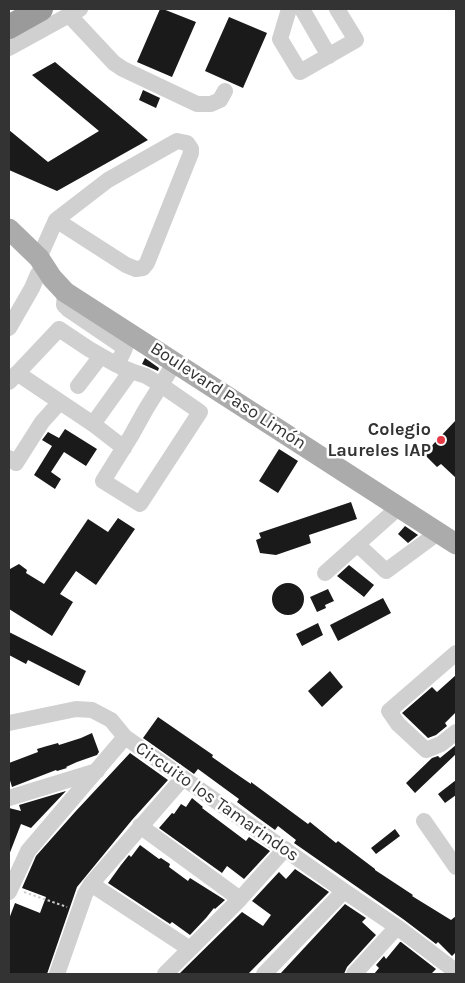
<!DOCTYPE html>
<html>
<head>
<meta charset="utf-8">
<style>
	body { margin:0 }
	#map { position:relative; width:465px; height:983px; overflow:hidden; background:#fff; font-family:Karla,sans-serif }
	canvas { display:block }
	.frame { position:absolute; inset:0; border:10px solid #333; pointer-events:none }
</style>
</head>
<body>
<div id="map">
<canvas width="465" height="983"></canvas>
<div class="frame"></div>
</div>
<script>
const c = document.querySelector('canvas').getContext('2d');
c.lineJoin = 'round';
function fillPath(path, color) {
  c.fillStyle = color;
  c.fill(path, 'evenodd');
}
function poly(rows) {
  const path = new Path2D();
  for (const r of rows) {
    if (r.length === 3) {
      path.moveTo(r[0] + r[2], r[1]);
      path.arc(r[0], r[1], r[2], 0, 2 * Math.PI);
      continue;
    }
    path.moveTo(r[0], r[1]);
    for (let i = 2; i < r.length; i += 2) path.lineTo(r[i], r[i + 1]);
  }
  return path;
}
function stroke(path, color, width, dash) {
  c.strokeStyle = color;
  c.lineWidth = width;
  c.lineCap = dash ? 'butt' : 'round';
  c.setLineDash(dash || []);
  c.stroke(path);
}
function drawText(font, color, halo, rows, align = 'center') {
  c.font = font + ' Karla,sans-serif';
  c.lineWidth = 5;
  c.setLineDash([]);
  c.textBaseline = 'middle';
  c.strokeStyle = halo;
  c.fillStyle = color;
  for (const [text, x, y, turn = 0] of rows) {
    c.save();
    c.translate(x, y);
    c.rotate((+turn || 0) * Math.PI / 180);
    c.textAlign = isNaN(turn) ? turn : align;
    if (halo) c.strokeText(text, 0, 0);
    c.fillText(text, 0, 0);
    c.restore();
  }
}
const building = poly([
	[160,9,163,9,196,22,172,77,137,62],
	[229,17,267,33,243,88,205,71],
	[55,62,148,140,57,191,9,170,9,130,48,162,99,131,32,75],
	[143,90,160,98,156,108,139,100],
	[145,358,159,368,158,371,142,364],
	[456,420,456,478,441,464,437,467,424,454],
	[65,429,97,449,86,466,64,452,51,472,61,479,55,489,34,475,52,446,42,440,48,432,59,438],
	[279,449,298,461,278,493,259,481],
	[351,502,357,519,309,535,311,543,276,555,260,553,256,540,261,538,259,533],
	[118,518,135,529,96,585,76,571,60,594,73,602,52,636,9,609,10,569,19,564,27,570,26,573,44,584,88,519,108,532],
	[405,526,418,535,408,543,398,534],
	[349,565,374,585,364,597,337,576],
	[288,599,16],
	[328,589,334,601,325,605,326,608,317,612,310,597],
	[383,598,391,613,338,641,330,625],
	[318,623,323,635,302,646,296,634],
	[9,632,86,671,79,686,28,660,26,664,9,655],
	[330,671,343,687,322,707,308,691],
	[456,675,456,712,445,723,447,726,436,735,428,738,402,713,432,687,437,692],
	[158,717,213,755,212,757,232,771,251,784,251,782,308,824,310,822,336,843,338,841,375,869,375,870,413,895,412,896,451,920,456,916,456,952,452,956,438,942,436,944,403,919,294,843,296,840,278,826,275,830,257,817,237,802,239,799,198,769,194,774,143,738],
	[92,733,99,752,97,755,77,762,66,767,67,768,57,771,56,770,12,787,9,777,9,763,38,752,37,749,47,746,58,743,59,745,81,738],
	[456,745,456,754,415,793,406,783,432,758,438,756,440,758],
	[130,753,168,780,132,820,77,887,47,974,9,974,9,919,15,903,40,913,46,897,22,888,36,856,75,812],
	[456,780,456,795,445,803,438,794],
	[66,791,31,828,21,824,9,855,9,808,21,811,19,805],
	[192,798,203,807,202,808,246,841,249,837,270,851,244,879,227,866,222,873,159,828,172,813,174,814,181,804,186,807],
	[395,829,400,836,376,854,371,848],
	[140,845,159,859,161,858,170,864,169,867,188,881,190,878,225,900,215,909,214,908,206,918,190,935,172,922,170,924,108,883,121,865,129,855,131,857],
	[295,869,329,892,248,974,179,974,242,912,263,926,271,915,252,901,279,872,286,879],
	[345,904,366,918,362,922,376,935,347,967,344,974,280,974],
	[400,942,401,942,436,969,431,974,374,974,379,968,376,965,384,956,386,959]
]);
const path = poly([
	[24,892,67,907]
]);
const minor = poly([
	[289,9,280,39,300,72,356,40,337,9],
	[302,9,329,56],
	[69,15,114,63,123,69,197,104,211,104,220,100,225,91],
	[9,48,80,9],
	[39,258,56,220,126,265,136,269,143,268,147,263,191,153,191,149,187,143,177,141,108,180,56,220],
	[9,328,32,288,38,274],
	[131,371,146,376,161,385,200,412,140,504,103,481,131,436,146,409,161,385,175,362],
	[17,373,93,424,124,448],
	[9,382,59,329,89,349,117,365,125,348,69,310,64,305,65,292],
	[78,386,101,356],
	[93,424,131,371,121,367],
	[9,458,16,463,42,422,60,402],
	[357,544,386,571,439,532],
	[325,573,399,507],
	[456,653,389,711,398,724,426,750,441,744,456,732],
	[9,723,76,709,92,710,111,720,125,737],
	[9,798,97,771],
	[424,821,456,867],
	[140,826,240,899],
	[91,884,190,949],
	[9,892,28,851,125,737,344,891,397,927,454,970],
	[57,974,85,894,91,884,183,778],
	[165,974,240,899,285,849],
	[264,974,344,891],
	[354,974,397,927]
]);
const major = poly([
	[9,229,39,258,52,278,65,292,456,544]
]);
const highway = poly([
	[9,27,41,9]
]);
const markers = [
	[441,440,5,"#e63946"]
];
const streetNames = [
	["Boulevard Paso Limón",228,396,33],
	["Circuito los Tamarindos",217,802,35]
];
const poiNames = [
	["Colegio",431,430],
	["Laureles IAP",431,451]
];
fillPath(building, '#1a1a1a');
stroke(path, '#cdcdcd', 2, [2.5, 2.5]);
stroke(minor, '#d0d0d0', 16);
stroke(major, '#ababab', 21);
stroke(highway, '#9a9a9a', 24);
for (const [x, y, r, color] of markers) {
  const dot = new Path2D();
  dot.arc(x, y, r, 0, 2 * Math.PI);
  c.fillStyle = color;
  c.fill(dot);
  stroke(dot, '#fff', 2);
}
drawText('18px', '#333', '#fff', streetNames);
drawText('bold 18px', '#333', '#fff', poiNames, 'right');
</script>
</body>
</html>
